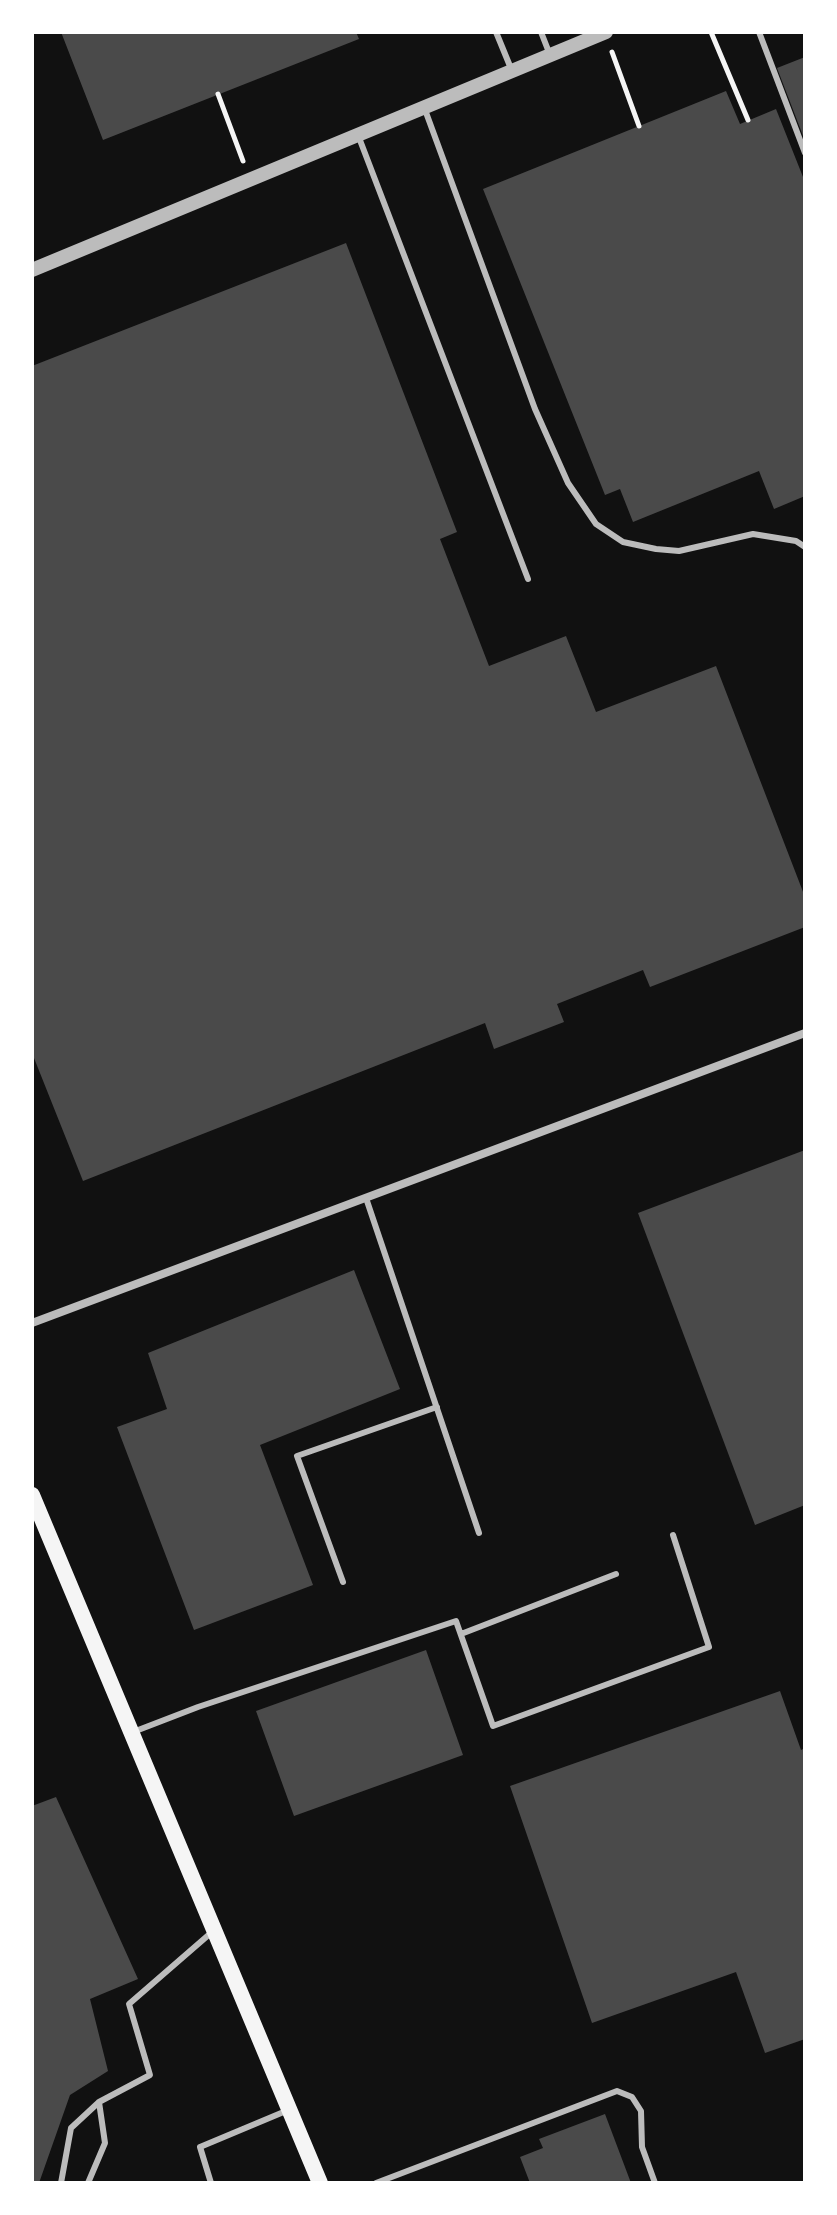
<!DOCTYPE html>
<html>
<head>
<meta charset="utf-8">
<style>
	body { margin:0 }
	#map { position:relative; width:837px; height:2215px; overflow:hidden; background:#111; font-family:"Sofia Sans Condensed",sans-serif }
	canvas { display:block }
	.frame { position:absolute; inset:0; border:34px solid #fff; pointer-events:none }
</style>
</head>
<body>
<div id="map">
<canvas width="837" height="2215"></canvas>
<div class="frame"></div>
</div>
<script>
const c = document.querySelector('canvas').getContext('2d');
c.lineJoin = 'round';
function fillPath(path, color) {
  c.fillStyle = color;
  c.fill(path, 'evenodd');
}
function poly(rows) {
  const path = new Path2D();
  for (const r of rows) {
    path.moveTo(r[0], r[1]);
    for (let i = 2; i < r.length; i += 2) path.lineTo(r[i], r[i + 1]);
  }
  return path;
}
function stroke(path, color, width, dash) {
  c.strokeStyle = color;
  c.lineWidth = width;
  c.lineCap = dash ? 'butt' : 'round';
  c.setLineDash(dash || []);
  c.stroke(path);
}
const building = poly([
	[61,32,356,32,359,39,103,140],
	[805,57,805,141,777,68],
	[726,91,740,124,776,109,805,182,805,496,774,509,759,471,633,522,620,489,605,495,483,189],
	[346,243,457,532,440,539,489,666,566,636,596,712,716,666,805,897,805,927,650,987,643,970,557,1004,564,1022,494,1049,485,1023,83,1181,32,1053,32,366],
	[805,1150,805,1505,755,1525,638,1213],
	[354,1270,400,1389,260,1445,313,1585,194,1630,117,1427,167,1409,148,1353],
	[426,1650,463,1755,294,1816,256,1711],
	[780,1691,801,1750,805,1748,805,2039,765,2053,736,1972,592,2023,510,1786],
	[56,1797,138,1979,90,1999,108,2071,70,2095,39,2183,32,2183,32,1806],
	[605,2114,631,2183,530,2183,520,2157,543,2148,539,2139]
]);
const path = poly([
	[711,32,748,120],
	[612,52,639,126],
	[218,94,243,161]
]);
const service = poly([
	[496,32,512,71],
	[541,32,550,55],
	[759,32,805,153],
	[424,107,535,409,568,483,596,524,623,542,656,549,679,551,753,534,796,541,805,547],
	[358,135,528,579],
	[366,1198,479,1533],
	[343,1582,297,1456,437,1407],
	[461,1634,616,1574],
	[133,1732,198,1707,456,1621,493,1726,709,1647,673,1535],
	[61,2183,71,2128,99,2102,150,2075,129,2004,212,1932],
	[88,2183,105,2143,99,2102],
	[211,2183,200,2147,286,2111],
	[376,2183,617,2091,632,2097,641,2111,642,2147,655,2183]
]);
const minor = poly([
	[32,1323,805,1033]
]);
const tertiary = poly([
	[32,270,606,32]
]);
const secondary = poly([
	[32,1495,320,2183]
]);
fillPath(building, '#4a4a4a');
stroke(path, '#f5f5f5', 5);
stroke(service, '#bcbcbc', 6);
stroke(minor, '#bcbcbc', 8);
stroke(tertiary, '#bcbcbc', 14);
stroke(secondary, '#f5f5f5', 16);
</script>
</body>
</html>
